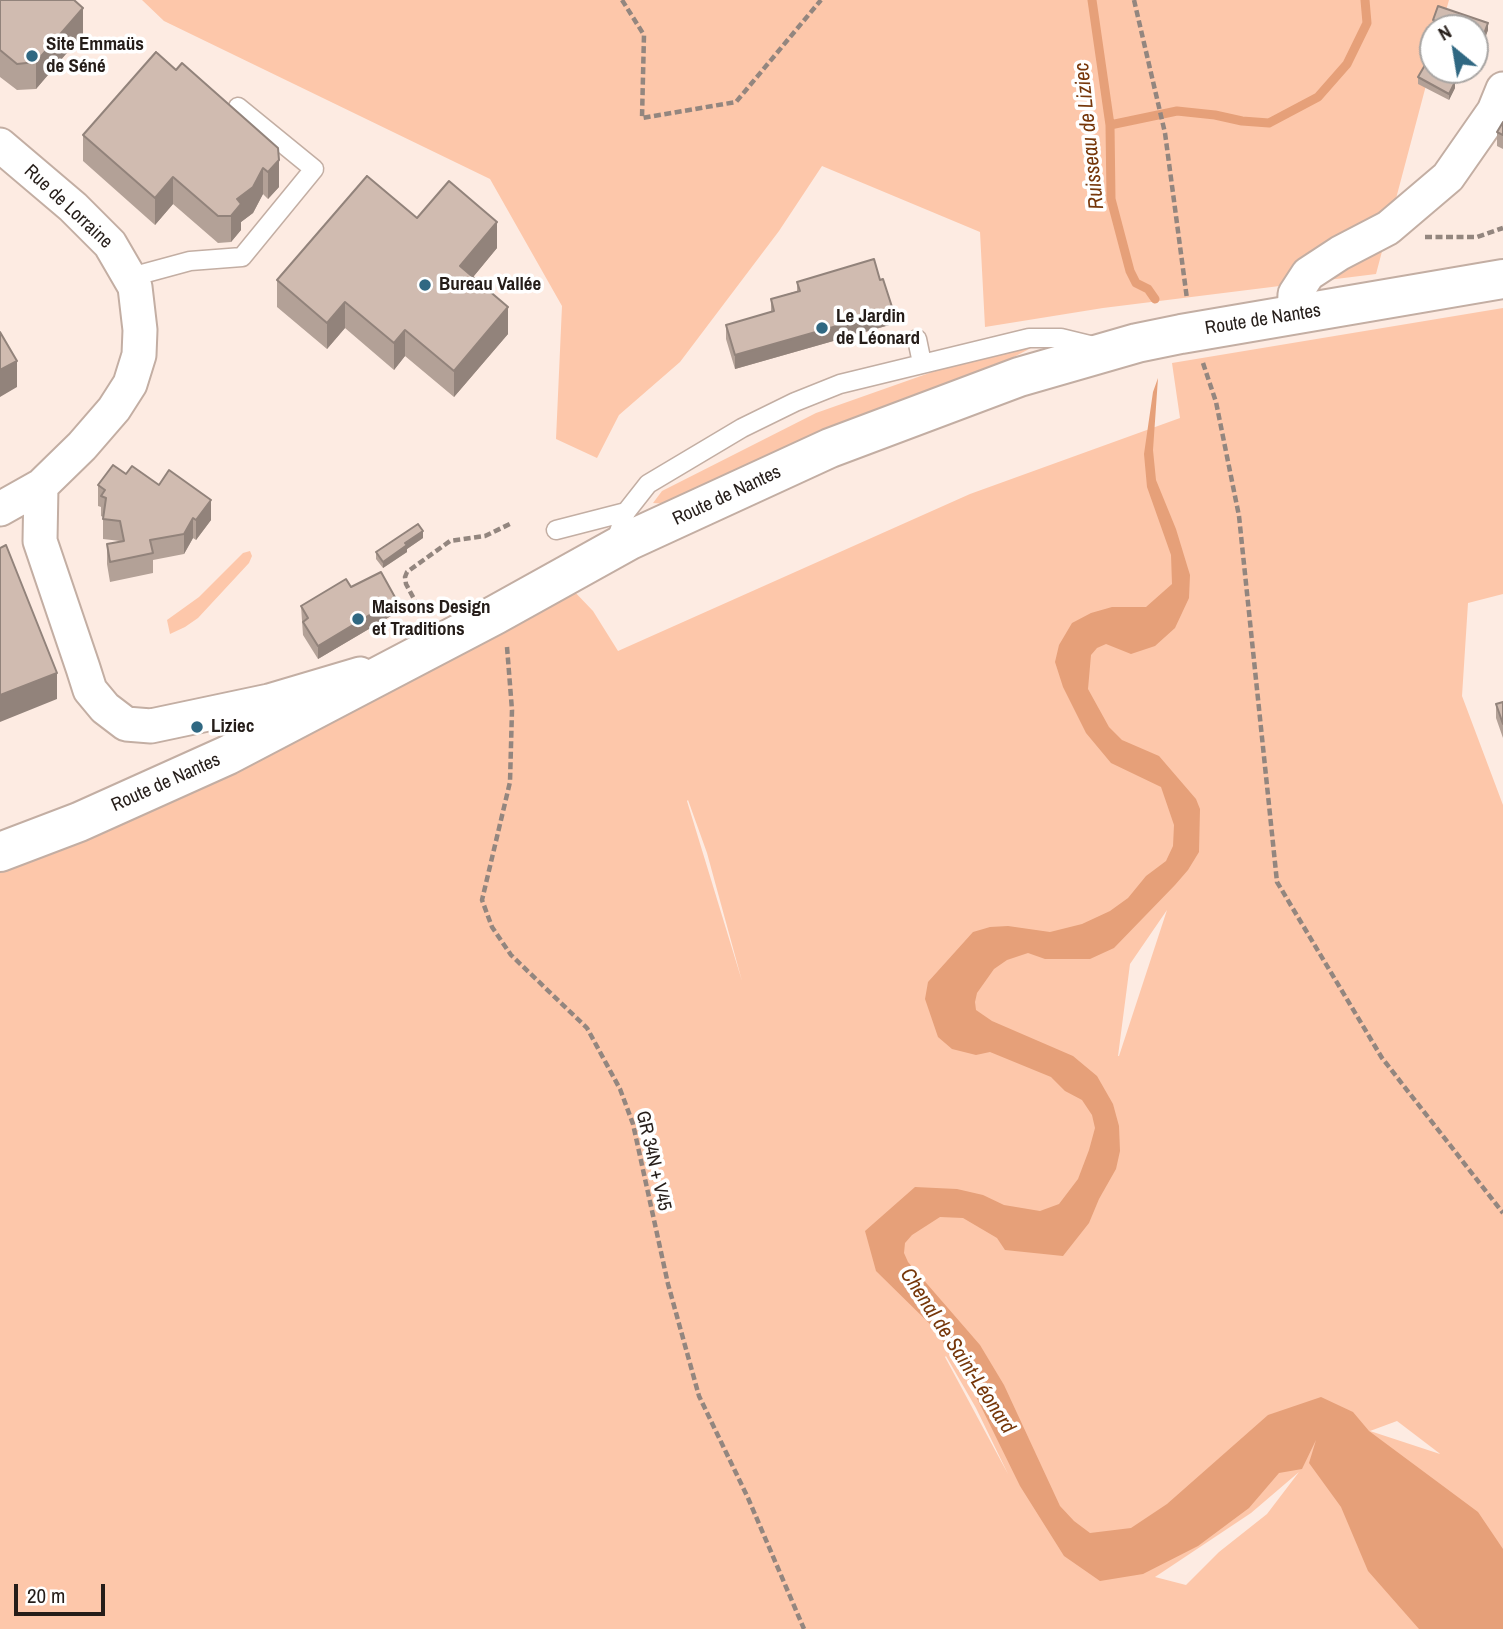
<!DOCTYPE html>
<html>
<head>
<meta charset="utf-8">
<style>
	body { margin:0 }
	#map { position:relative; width:1503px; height:1629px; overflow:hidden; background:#fdebe2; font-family:"Archivo Narrow",sans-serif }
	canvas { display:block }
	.north { position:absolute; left:1419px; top:14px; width:70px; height:70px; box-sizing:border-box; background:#fff; border:2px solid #a8a5a3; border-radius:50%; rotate:330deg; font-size:19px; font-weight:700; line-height:28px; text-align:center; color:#251d19 }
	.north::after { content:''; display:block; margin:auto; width:24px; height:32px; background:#306882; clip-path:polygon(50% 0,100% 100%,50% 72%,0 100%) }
	.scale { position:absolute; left:14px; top:1584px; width:91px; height:32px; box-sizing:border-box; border:4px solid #251d19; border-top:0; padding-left:9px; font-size:21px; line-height:24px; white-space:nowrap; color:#251d19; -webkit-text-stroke:5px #fff; paint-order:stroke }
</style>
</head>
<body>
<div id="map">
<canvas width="1503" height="1629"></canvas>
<div class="north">N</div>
<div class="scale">20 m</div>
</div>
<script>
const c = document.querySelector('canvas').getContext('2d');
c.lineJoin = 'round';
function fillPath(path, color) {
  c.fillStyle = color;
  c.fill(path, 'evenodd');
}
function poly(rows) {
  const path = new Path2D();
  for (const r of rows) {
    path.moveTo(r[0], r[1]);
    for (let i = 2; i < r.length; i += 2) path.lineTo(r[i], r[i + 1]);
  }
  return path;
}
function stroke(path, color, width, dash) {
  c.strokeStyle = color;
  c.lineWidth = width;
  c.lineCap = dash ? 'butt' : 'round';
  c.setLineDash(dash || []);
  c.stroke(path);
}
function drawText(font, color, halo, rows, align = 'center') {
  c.font = font + ' "Archivo Narrow",sans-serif';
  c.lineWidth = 7;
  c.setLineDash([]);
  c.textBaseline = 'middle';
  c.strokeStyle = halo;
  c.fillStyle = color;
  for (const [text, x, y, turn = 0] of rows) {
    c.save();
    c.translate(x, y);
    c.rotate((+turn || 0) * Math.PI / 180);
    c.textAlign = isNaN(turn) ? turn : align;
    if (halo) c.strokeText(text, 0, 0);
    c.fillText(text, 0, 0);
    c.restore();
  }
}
const green = poly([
	[142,0,1449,0,1441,28,1433,28,1433,59,1376,274,1103,308,985,327,980,232,822,166,779,231,680,362,619,415,597,458,556,439,562,306,490,179,164,21],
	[1503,308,1503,594,1468,603,1462,696,1503,805,1503,1629,0,1629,0,869,571,588,593,611,618,651,970,494,1180,418,1172,363],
	[688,800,707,853,742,981,687,801],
	[1167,910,1119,1056,1118,1056,1130,964],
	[946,1356,976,1408,1008,1474,945,1357],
	[1397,1421,1439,1453,1440,1454,1370,1431],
	[1299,1472,1267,1514,1219,1552,1186,1585,1155,1577,1251,1513],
	[1033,347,1006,361,668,504,653,503,662,491,816,413,935,371],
	[250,551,252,556,249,563,198,618,185,627,170,634,167,620,199,597,243,553]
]);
const water = poly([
	[1158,378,1153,450,1156,480,1176,529,1190,575,1189,598,1175,628,1155,646,1131,654,1106,644,1097,648,1091,655,1088,689,1109,727,1122,740,1159,756,1196,799,1200,809,1199,852,1188,870,1175,885,1114,948,1090,959,1045,959,1028,953,1007,960,994,969,977,993,975,1002,976,1010,992,1021,1073,1056,1097,1076,1113,1104,1119,1126,1120,1151,1116,1169,1099,1199,1089,1223,1063,1256,1005,1250,997,1238,963,1218,940,1217,912,1235,905,1243,904,1253,908,1262,980,1345,1004,1385,1060,1506,1074,1521,1090,1533,1131,1528,1167,1504,1268,1415,1321,1397,1353,1412,1369,1431,1478,1512,1503,1549,1503,1629,1419,1629,1368,1571,1341,1507,1309,1463,1316,1440,1302,1469,1279,1473,1249,1508,1198,1546,1143,1574,1100,1581,1064,1556,1020,1486,967,1378,934,1328,876,1271,865,1231,915,1187,957,1189,983,1195,1004,1205,1040,1211,1059,1204,1078,1179,1089,1150,1095,1128,1092,1115,1082,1100,1065,1091,1051,1077,990,1052,976,1055,952,1049,938,1037,925,999,928,982,973,932,990,927,1008,926,1050,932,1082,924,1110,911,1128,898,1146,876,1166,861,1173,846,1174,825,1161,787,1111,763,1086,733,1063,687,1055,662,1059,645,1072,623,1091,613,1112,607,1146,607,1172,584,1171,555,1147,487,1144,454,1153,392]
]);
const stream = poly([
	[1092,0,1110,125,1111,199,1130,271,1136,283,1148,289,1155,299],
	[1110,125,1177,111,1215,115,1242,121,1269,123,1318,97,1347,64,1367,23,1365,0]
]);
const path = poly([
	[622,0,644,35,642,118,736,102,821,0],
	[1134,0,1165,133,1187,299],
	[1425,237,1477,237,1503,228],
	[1203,363,1216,402,1239,516,1277,882,1382,1058,1503,1213],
	[417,614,421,612,406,584,405,577,407,572,450,541,485,536,512,523],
	[375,625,383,635],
	[507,647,512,710,510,782,482,900,492,927,511,955,587,1028,620,1089,633,1124,668,1284,699,1396,748,1498,804,1629]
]);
const lane = poly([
	[131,277,190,261,242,257,314,169,238,107],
	[917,339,922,363],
	[556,530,626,512],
	[615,543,626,512,648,484,742,428,795,402,840,384,1029,338,1061,338,1098,347]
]);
const street = poly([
	[0,145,73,207,110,244,135,287,140,330,139,355,130,384,114,409,82,446,41,486,0,509],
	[1294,316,1295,294,1308,274,1340,253,1388,228,1448,177,1494,111,1503,89],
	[41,486,40,541,83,668,90,690,105,708,126,724,151,726,269,701,360,674]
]);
const secondary = poly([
	[0,852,79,822,228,755,495,615,630,540,830,448,1019,377,1137,343,1181,334,1503,279]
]);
const wall = poly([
	[0,0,83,34,36,89,17,90,0,77],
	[1433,20,1488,30,1482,46,1475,43,1475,28,1436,28,1433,27],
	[176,70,278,148,279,187,268,199,263,194,253,213,241,222,241,230,231,242,218,243,173,204,155,225,83,161,83,135],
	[1418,77,1455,88,1449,100,1418,84],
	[1503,122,1503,149,1497,146,1497,132],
	[417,218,497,248,473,277,508,334,454,397,405,356,394,370,345,328,327,349,277,307,277,280],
	[797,282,893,324,735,369,726,339,726,325,771,312,771,299,797,291],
	[126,474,159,485,211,520,196,540,193,538,184,554,153,560,153,573,110,582,107,564,107,544,120,542,120,541,103,539,103,517,101,516,101,507,98,506,98,485],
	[423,538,407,549,407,552,383,568,376,559,376,552],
	[351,587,396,613,318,659,303,635,301,606],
	[1503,702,1503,738,1496,718,1496,704]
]);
const shadedWall = poly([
	[83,8,83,34,36,89,36,62],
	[1488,23,1488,30,1482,46,1482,39],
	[1455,82,1455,88,1449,100,1449,94],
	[279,160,279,187,268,199,268,172],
	[263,168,263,194,253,213,241,222,241,230,231,242,231,216,237,199],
	[173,177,173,204,155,225,155,198],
	[497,222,497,248,460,293,460,266],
	[345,302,345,328,327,349,327,323],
	[508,307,508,334,454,397,454,371],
	[893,310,893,324,735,369,735,355],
	[405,330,405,356,394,370,394,343],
	[17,361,17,387,0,397,0,370],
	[211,500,211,520,196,540,196,520],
	[193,518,193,538,184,554,184,534],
	[423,531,423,538,407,549,407,552,383,568,383,562,405,543],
	[396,599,396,613,318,659,318,646],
	[57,673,57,699,0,722,0,695]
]);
const building = poly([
	[0,0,74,0,83,8,36,62,17,64,0,50,0,0],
	[1438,6,1488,23,1482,39,1475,36,1475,28,1454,28,1433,20,1438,6],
	[156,52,176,70,182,63,278,148,279,160,268,172,263,168,253,187,237,199,241,204,231,216,218,216,173,177,155,198,83,135,156,52],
	[1425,65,1455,82,1449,94,1418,77,1425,65],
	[1503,122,1503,135,1497,132,1503,122],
	[367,176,417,218,449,181,497,222,460,266,508,307,454,371,405,330,394,343,345,302,327,323,277,280,367,176],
	[874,259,880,280,883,279,893,310,735,355,726,325,774,311,771,299,800,291,797,282,874,259],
	[0,332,17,361,0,370,0,332],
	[113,465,126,474,132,466,159,485,169,470,211,500,196,520,193,518,184,534,150,540,153,553,110,562,107,544,124,541,120,521,103,519,106,498,101,496,105,490,98,485,113,465],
	[418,524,423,531,405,543,407,545,383,562,376,552,418,524],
	[6,545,57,673,0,695,0,548,6,545],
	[381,572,396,599,318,646,303,622,308,618,301,606,346,579,351,587,381,572],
	[1503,702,1503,724,1496,704,1503,702]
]);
const markers = [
	[32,56,7,"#306882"],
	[425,285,7,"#306882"],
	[822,328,7,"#306882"],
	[358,619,7,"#306882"],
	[197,727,7,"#306882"]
];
const poiNames = [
	["Site Emmaüs",46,45],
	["de Séné",46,67],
	["Bureau Vallée",439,285],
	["Le Jardin",836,317],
	["de Léonard",836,339],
	["Maisons Design",372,608],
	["et Traditions",372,630],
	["Liziec",211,727]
];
const streetNames = [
	["Rue de Lorraine",68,207,43],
	["Route de Nantes",1263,320,-9],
	["Route de Nantes",727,496,-25],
	["Route de Nantes",166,783,-24],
	["GR 34N + V45",653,1161,77]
];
const waterNames = [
	["Ruisseau de Liziec",1090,136,-96],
	["Chenal de Saint-Léonard",957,1351,57]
];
fillPath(green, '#fdc7aa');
fillPath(water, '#e6a079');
stroke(stream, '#e6a079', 9);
stroke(lane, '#c3aea3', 21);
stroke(street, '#c3aea3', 37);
stroke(secondary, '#c3aea3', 42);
stroke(path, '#93867f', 4.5, [7, 3.5]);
stroke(lane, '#fff', 18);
stroke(street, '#fff', 33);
stroke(secondary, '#fff', 38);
fillPath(wall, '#b3a197');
fillPath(shadedWall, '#92837b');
fillPath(building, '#d0bbb0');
stroke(building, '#92837b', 2);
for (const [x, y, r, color] of markers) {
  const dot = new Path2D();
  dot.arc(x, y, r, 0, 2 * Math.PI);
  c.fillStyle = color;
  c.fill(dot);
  stroke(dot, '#fff', 2.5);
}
drawText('bold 19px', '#251d19', '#fff', poiNames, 'left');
drawText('19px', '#251d19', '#fff', streetNames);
drawText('italic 21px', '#76370a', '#fff', waterNames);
</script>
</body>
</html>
